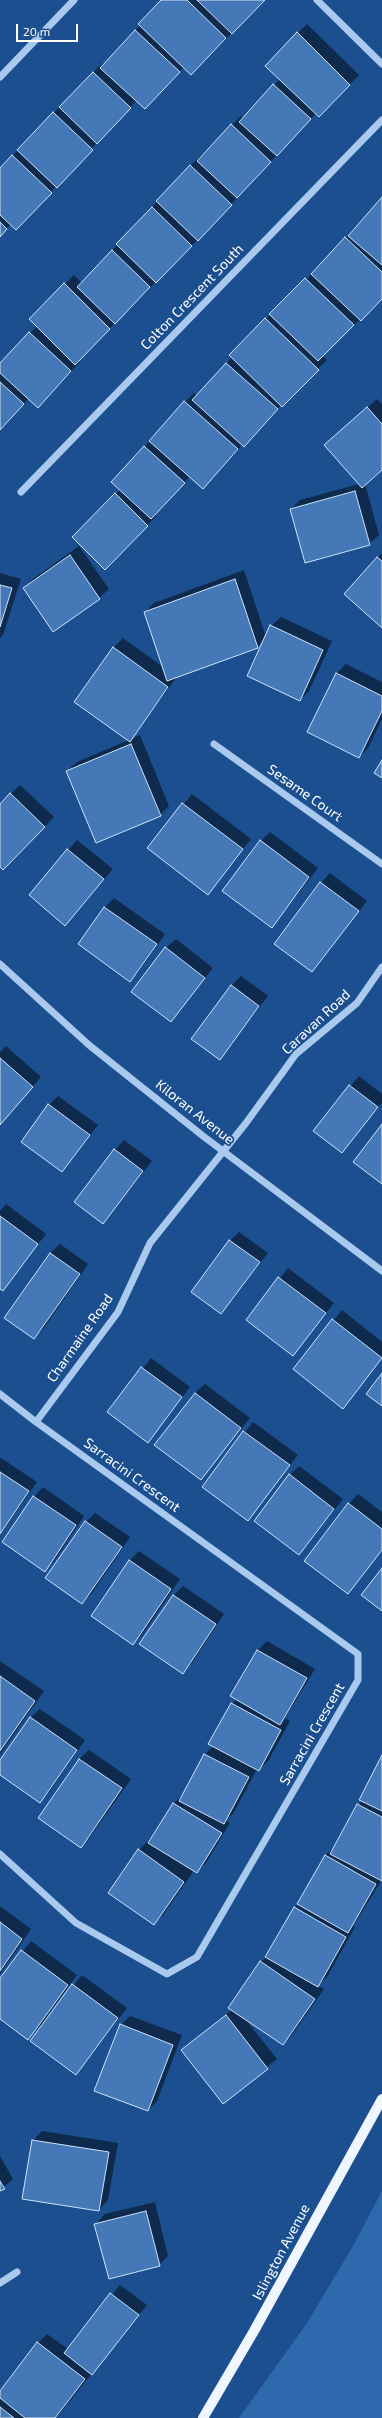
<!DOCTYPE html>
<html>
<head>
<meta charset="utf-8">
<style>
	body { margin:0 }
	#map { position:relative; width:382px; height:2418px; overflow:hidden; background:#1b4f8f; font-family:"Exo 2",sans-serif }
	canvas { display:block }
	.scale { position:absolute; left:16px; top:24px; width:62px; height:18px; box-sizing:border-box; border:2px solid #fff; border-top:0; padding-left:5px; font-size:12px; line-height:14px; white-space:nowrap; color:#fff; -webkit-text-stroke:3px #1b4f8f; paint-order:stroke }
</style>
</head>
<body>
<div id="map">
<canvas width="382" height="2418"></canvas>
<div class="scale">20 m</div>
</div>
<script>
const c = document.querySelector('canvas').getContext('2d');
c.lineJoin = 'round';
function fillPath(path, color) {
  c.fillStyle = color;
  c.fill(path, 'evenodd');
}
function poly(rows) {
  const path = new Path2D();
  for (const r of rows) {
    path.moveTo(r[0], r[1]);
    for (let i = 2; i < r.length; i += 2) path.lineTo(r[i], r[i + 1]);
  }
  return path;
}
function stroke(path, color, width, dash) {
  c.strokeStyle = color;
  c.lineWidth = width;
  c.lineCap = dash ? 'butt' : 'round';
  c.setLineDash(dash || []);
  c.stroke(path);
}
function drawText(font, color, halo, rows, align = 'center') {
  c.font = font + ' "Exo 2",sans-serif';
  c.lineWidth = 3.5;
  c.setLineDash([]);
  c.textBaseline = 'middle';
  c.strokeStyle = halo;
  c.fillStyle = color;
  for (const [text, x, y, turn = 0] of rows) {
    c.save();
    c.translate(x, y);
    c.rotate((+turn || 0) * Math.PI / 180);
    c.textAlign = isNaN(turn) ? turn : align;
    if (halo) c.strokeText(text, 0, 0);
    c.fillText(text, 0, 0);
    c.restore();
  }
}
const green = poly([
	[382,2191,382,2418,239,2418,307,2323,353,2246]
]);
const shadow = poly([
	[163,0,264,0,191,74,184,67,154,99,137,100,16,229,11,224,0,236,0,169,93,72,103,63,104,65],
	[307,24,359,75,319,116,316,113,207,230,78,360,80,362,47,397,29,398,0,430,0,365,37,326,30,319,74,275,82,283,191,165,241,116,243,118,280,79,266,65],
	[382,199,382,298,322,356,327,360,281,405,253,437,242,445,203,488,190,476,155,514,156,516,105,568,74,537,120,490,112,482,185,402,194,393,197,396,232,357,230,355,316,270],
	[377,399,382,404,382,469,365,484,379,535,369,544,291,509,300,500,359,484,335,436],
	[79,546,109,589,99,598,53,631,24,588,33,579],
	[382,553,382,626,345,594],
	[244,570,266,637,271,626,281,617,332,641,309,691,300,700,265,639,257,647,177,677,131,739,140,735,169,806,160,815,67,771,77,762,129,740,76,701,114,647,123,638,163,667,145,612,154,603],
	[0,573,21,579,3,635,0,638],
	[346,664,382,682,382,719,368,748,359,757,309,732,337,673],
	[20,785,54,817,3,869,0,866,0,805],
	[192,794,251,839,208,893,149,848],
	[270,832,318,868,272,927,261,841],
	[77,840,113,869,65,924,30,895],
	[330,873,367,901,312,971,321,883],
	[114,898,165,934,139,971,130,981,105,907],
	[176,939,213,968,170,1021,166,948],
	[241,976,268,996,220,1058,231,986],
	[6,1046,41,1077,0,1125,0,1052],
	[359,1076,382,1094,382,1103,342,1151,315,1130],
	[58,1096,98,1125,62,1171,49,1105],
	[124,1140,152,1161,103,1223,115,1150],
	[6,1204,46,1234,3,1289,0,1287,0,1211],
	[239,1232,268,1253,221,1313,230,1241],
	[60,1244,88,1264,44,1328,34,1337,50,1253],
	[288,1268,334,1303,293,1355,247,1320],
	[342,1310,382,1342,382,1359,343,1407,294,1369],
	[151,1358,190,1387,148,1442,108,1412],
	[205,1384,250,1418,201,1479,195,1393],
	[253,1422,298,1455,248,1520,203,1486],
	[1,1458,37,1482,0,1535,0,1459],
	[299,1466,343,1499,299,1554,290,1475],
	[43,1487,84,1516,54,1561,45,1571,34,1497],
	[358,1494,382,1512,382,1551,348,1593,349,1504],
	[95,1513,130,1537,92,1593,82,1603,86,1522],
	[139,1551,180,1579,142,1635,133,1644,92,1616,130,1560],
	[183,1586,224,1614,192,1663,183,1672,174,1595],
	[267,1641,315,1669,285,1718,290,1721,268,1761,259,1770,257,1769,233,1814,226,1820,230,1823,206,1863,197,1872,184,1864,193,1872,163,1915,154,1924,139,1850,148,1841,150,1842,174,1803,183,1794,205,1754,214,1746,210,1744,236,1699,232,1696,258,1650],
	[0,1661,44,1691,0,1754],
	[40,1709,85,1740,49,1792,40,1801,0,1774,0,1762,30,1718],
	[89,1750,131,1779,90,1837,81,1847,79,1759],
	[382,1757,382,1880,353,1926,355,1927,327,1977,318,1986,324,1989,292,2035,283,2044,246,2020,277,2059,223,2102,182,2050,232,2010,261,1962,268,1955,326,1855,335,1846,362,1800],
	[0,1906,31,1929,0,1974],
	[31,1941,77,1975,48,2015,49,2016,82,1975,127,2008,76,2074,40,2026,28,2038,0,2018,0,1980],
	[130,2016,182,2035,157,2101,148,2110,121,2025],
	[42,2131,118,2143,108,2200,99,2210,33,2141],
	[0,2156,13,2179,0,2190],
	[155,2202,168,2256,159,2265,96,2224,105,2214],
	[120,2285,147,2305,56,2418,0,2418,0,2391,38,2343,47,2334,68,2349]
]);
const building = poly([
	[161,0,187,0,226,38,191,75,138,24,161,0],
	[197,0,265,0,232,34,197,0],
	[135,30,180,72,145,109,100,68,135,30],
	[297,32,350,85,319,117,265,66,297,32],
	[93,72,131,108,97,144,59,107,93,72],
	[273,84,311,119,277,156,239,122,273,84],
	[53,112,93,150,57,188,17,150,53,112],
	[231,124,271,162,237,198,197,161,231,124],
	[12,155,52,193,16,230,0,215,0,168,12,155],
	[190,165,232,205,198,241,156,201,190,165],
	[382,197,382,265,348,236,382,197],
	[152,207,192,246,156,283,116,244,152,207],
	[0,222,7,229,0,237,0,222],
	[345,237,382,272,382,299,361,321,311,274,345,237],
	[112,250,150,287,115,324,77,287,112,250],
	[305,278,354,325,318,361,269,314,305,278],
	[64,283,110,329,75,365,29,319,64,283],
	[265,318,319,370,282,407,229,355,265,318],
	[29,332,71,371,38,408,0,373,0,363,29,332],
	[226,363,278,409,244,447,192,400,226,363],
	[0,382,24,404,0,430,0,382],
	[184,401,238,449,203,489,149,441,184,401],
	[367,407,382,424,382,470,362,488,324,445,367,407],
	[144,446,185,483,151,519,111,482,144,446],
	[355,491,370,545,305,563,290,509,355,491],
	[115,493,148,526,105,570,72,537,115,493],
	[70,555,100,599,53,632,23,588,70,555],
	[377,557,382,561,382,628,344,594,377,557],
	[235,579,258,648,167,681,144,612,235,579],
	[0,585,12,588,0,627,0,585],
	[270,625,323,650,300,701,247,676,270,625],
	[113,647,168,687,130,742,74,702,113,647],
	[336,673,382,696,382,711,359,758,307,732,336,673],
	[131,744,161,816,96,843,66,771,131,744],
	[382,760,382,778,374,773,382,760],
	[10,793,45,827,3,870,0,867,0,804,10,793],
	[182,803,243,849,208,895,147,848,182,803],
	[260,840,309,877,272,928,222,891,260,840],
	[67,849,104,879,65,926,29,895,67,849],
	[320,882,359,911,312,972,274,944,320,882],
	[104,907,157,944,130,982,78,944,104,907],
	[165,947,205,978,171,1022,131,992,165,947],
	[231,985,259,1006,220,1060,191,1039,231,985],
	[0,1058,33,1087,0,1125,0,1058],
	[349,1085,378,1107,342,1153,313,1131,349,1085],
	[48,1104,90,1135,62,1172,21,1142,48,1104],
	[382,1124,382,1184,353,1162,382,1124],
	[114,1149,143,1171,103,1224,74,1202,114,1149],
	[0,1216,38,1244,3,1291,0,1289,0,1216],
	[229,1240,260,1262,221,1314,191,1292,229,1240],
	[50,1253,80,1274,34,1339,4,1318,50,1253],
	[278,1277,326,1313,293,1356,246,1320,278,1277],
	[332,1319,382,1358,343,1409,293,1369,332,1319],
	[141,1367,182,1397,148,1443,107,1412,141,1367],
	[382,1373,382,1406,366,1394,382,1373],
	[195,1393,241,1428,201,1480,154,1445,195,1393],
	[243,1431,290,1465,248,1521,202,1487,243,1431],
	[0,1472,29,1491,0,1534,0,1472],
	[289,1474,334,1509,299,1555,254,1521,289,1474],
	[33,1496,76,1525,45,1572,2,1542,33,1496],
	[348,1503,382,1529,382,1550,348,1594,304,1561,348,1503],
	[85,1521,122,1547,82,1604,45,1578,85,1521],
	[129,1560,171,1589,133,1645,91,1616,129,1560],
	[382,1568,382,1611,361,1595,382,1568],
	[173,1595,216,1624,183,1674,139,1644,173,1595],
	[257,1650,307,1678,280,1725,230,1696,257,1650],
	[0,1676,35,1701,0,1751,0,1676],
	[231,1703,281,1730,259,1771,208,1744,231,1703],
	[30,1717,77,1750,40,1803,0,1775,0,1760,30,1717],
	[204,1754,249,1777,224,1824,179,1801,204,1754],
	[382,1755,382,1811,359,1800,382,1755],
	[79,1759,122,1788,81,1848,38,1818,79,1759],
	[173,1803,222,1833,197,1873,148,1843,173,1803],
	[357,1804,382,1817,382,1881,330,1854,357,1804],
	[138,1849,184,1882,154,1925,108,1893,138,1849],
	[325,1855,376,1884,348,1933,297,1904,325,1855],
	[294,1907,346,1937,318,1987,265,1957,294,1907],
	[0,1922,22,1939,0,1971,0,1922],
	[21,1950,68,1985,28,2040,0,2019,0,1978,21,1950],
	[260,1961,315,1999,283,2045,228,2008,260,1961],
	[72,1984,118,2018,76,2075,30,2041,72,1984],
	[226,2015,268,2069,223,2104,181,2050,226,2015],
	[120,2024,173,2045,148,2111,94,2091,120,2024],
	[32,2140,109,2152,99,2211,22,2199,32,2140],
	[0,2181,5,2189,0,2191,0,2181],
	[146,2211,160,2266,109,2279,94,2224,146,2211],
	[110,2293,139,2315,92,2375,64,2353,110,2293],
	[37,2342,85,2379,55,2418,25,2418,0,2398,0,2391,37,2342],
	[0,2407,14,2418,0,2418,0,2407]
]);
const minor = poly([
	[317,0,382,64],
	[0,77,74,0],
	[21,492,382,120],
	[214,744,382,864],
	[0,964,89,1045,203,1136,382,1271],
	[0,1394,36,1422,118,1312,150,1243,246,1123,296,1054,357,1003,382,967],
	[0,1854,76,1923,167,1974,197,1957,358,1680,358,1654,36,1422],
	[0,2283,17,2272]
]);
const major = poly([
	[203,2418,254,2331,382,2099]
]);
const streetNames = [
	["Colton Crescent South",192,297,-46],
	["Sesame Court",305,793,35],
	["Caravan Road",316,1022,-43],
	["Kiloran Avenue",195,1112,38],
	["Charmaine Road",80,1338,-55],
	["Sarracini Crescent",132,1475,36],
	["Sarracini Crescent",312,1734,-60],
	["Islington Avenue",281,2252,-62]
];
fillPath(green, '#2e69ad');
fillPath(shadow, '#0007');
fillPath(building, '#4478b7');
stroke(building, '#cfe3fa', 1);
stroke(minor, '#a9c9ee', 7);
stroke(major, '#f0f6ff', 10);
drawText('14px', '#fff', '#1b4f8f', streetNames);
</script>
</body>
</html>
